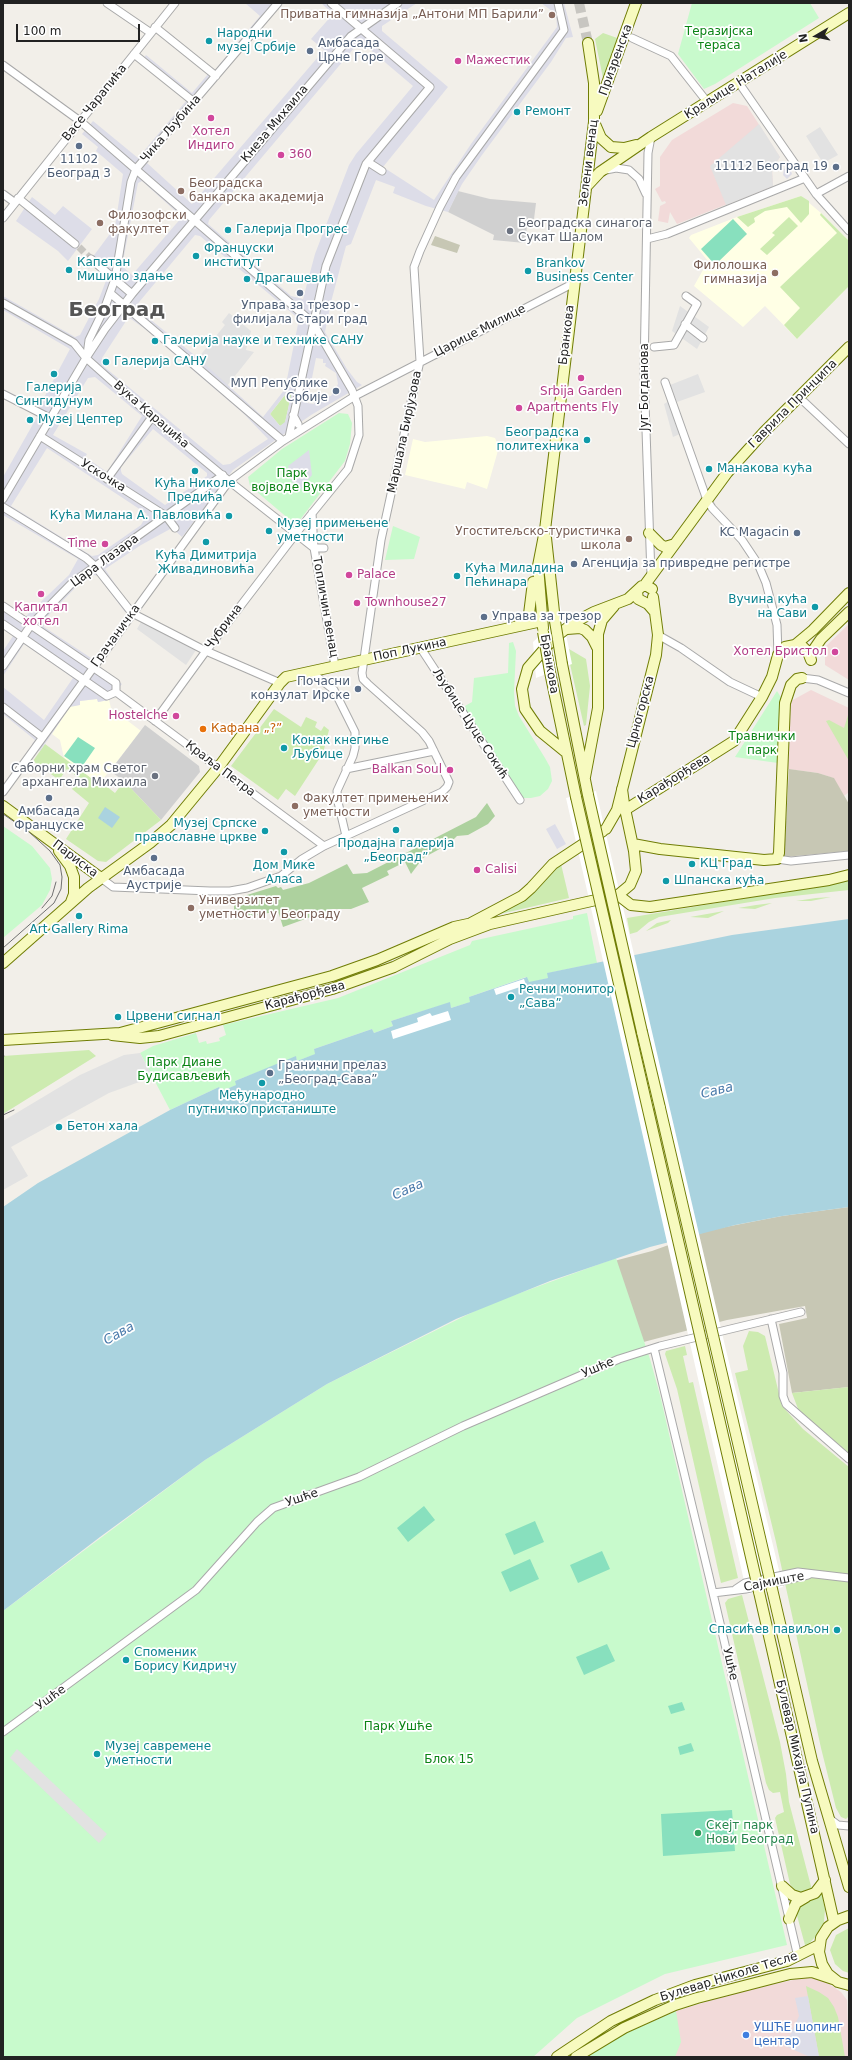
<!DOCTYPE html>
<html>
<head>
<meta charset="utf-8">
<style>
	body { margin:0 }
	#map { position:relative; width:852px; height:2060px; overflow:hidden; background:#f2efe9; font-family:"DejaVu Sans",sans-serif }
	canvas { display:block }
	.frame { position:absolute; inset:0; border:4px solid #222; pointer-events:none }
	.north { position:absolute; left:796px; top:16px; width:40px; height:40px; -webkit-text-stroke:3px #fff; paint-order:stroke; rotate:261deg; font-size:11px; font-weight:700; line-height:16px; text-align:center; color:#222 }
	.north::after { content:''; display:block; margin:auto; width:14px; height:18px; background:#222; clip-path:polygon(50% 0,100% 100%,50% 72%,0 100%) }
	.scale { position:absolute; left:16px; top:24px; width:124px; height:18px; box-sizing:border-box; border:2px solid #222; border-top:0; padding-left:5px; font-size:12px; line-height:14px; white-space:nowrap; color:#222; -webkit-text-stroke:3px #fff; paint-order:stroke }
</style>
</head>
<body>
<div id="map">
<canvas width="852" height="2060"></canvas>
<div class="frame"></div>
<div class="north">N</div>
<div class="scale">100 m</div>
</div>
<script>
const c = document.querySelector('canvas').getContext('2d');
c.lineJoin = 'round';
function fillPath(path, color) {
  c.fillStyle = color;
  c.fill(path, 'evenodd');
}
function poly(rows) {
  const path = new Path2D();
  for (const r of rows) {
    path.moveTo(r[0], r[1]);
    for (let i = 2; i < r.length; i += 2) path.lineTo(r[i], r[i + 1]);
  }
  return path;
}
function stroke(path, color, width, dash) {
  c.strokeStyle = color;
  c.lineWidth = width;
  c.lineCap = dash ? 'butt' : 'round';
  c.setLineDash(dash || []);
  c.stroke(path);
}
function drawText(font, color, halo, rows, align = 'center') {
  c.font = font + ' "DejaVu Sans",sans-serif';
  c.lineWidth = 3.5;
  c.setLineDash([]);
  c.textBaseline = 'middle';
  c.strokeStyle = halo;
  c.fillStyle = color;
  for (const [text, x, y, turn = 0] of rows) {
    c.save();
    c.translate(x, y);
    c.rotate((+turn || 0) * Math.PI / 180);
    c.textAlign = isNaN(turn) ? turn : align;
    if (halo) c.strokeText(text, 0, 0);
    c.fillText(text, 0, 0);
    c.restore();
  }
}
const commercial = poly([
	[733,103,747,106,780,157,772,169,773,186,677,224,670,212,668,223,658,221,660,206,666,203,665,201,662,202,655,189,660,186,660,157,672,140],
	[849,624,849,680,825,665,825,647],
	[811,690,849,708,849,792,844,796,833,778,818,773,788,769,791,701],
	[811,1976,826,1982,841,1992,847,2000,849,2057,585,2057,618,2037,676,2011,735,1993]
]);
const education = poly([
	[801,196,821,213,849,241,849,286,797,339,765,306,743,327,694,286,708,261,689,238,691,235,737,217],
	[487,436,495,438,499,447,487,489,467,482,465,489,405,475,413,439,425,442],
	[97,699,98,702,109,700,111,708,141,731,99,784,64,758,60,740,52,734,70,706,80,705,80,701]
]);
const religious = poly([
	[458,191,490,199,536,203,534,219,528,218,525,243,493,240,494,235,448,212],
	[145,725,199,766,200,772,161,820,124,781,110,771]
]);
const construction = poly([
	[435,236,460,245,457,253,431,245],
	[789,769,818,773,834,778,849,804,849,851,784,857],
	[849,1207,849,1387,792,1393,779,1324,807,1318,805,1306,727,1320,636,1344,614,1261,652,1251,710,1230,782,1216]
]);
const grass = poly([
	[603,33,620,39,604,83,595,39],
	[801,196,809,201,809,214,801,223,787,207,765,211,754,218,755,222,748,227,737,217],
	[821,213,849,241,849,286,797,339,784,325,800,308,780,287,837,233,820,215],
	[789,217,798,226,767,255,760,249,775,235,772,233],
	[288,391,292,391,285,423,280,426,270,414],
	[569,649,586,659,590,686,586,725,584,726,567,651],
	[274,709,301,727,306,717,317,722,315,727,321,731,324,726,329,730,323,753,295,796,286,789,278,800,231,766],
	[849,712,849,761,826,721,829,720,844,728],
	[45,744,99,784,101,782,115,793,124,781,161,820,106,862,98,861,66,839,89,803,72,789,79,778,67,769,59,780,33,761],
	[561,864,569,898,496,915,533,894],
	[849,881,849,890,775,898,659,917,649,922,637,932,630,934,627,918],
	[831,897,811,901,796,901,816,898],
	[772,903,755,909,738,908,756,905],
	[724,911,708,918,690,917],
	[671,920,668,923,646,931,657,923],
	[89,1050,96,1056,3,1114,3,1056],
	[749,1331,758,1332,765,1336,782,1406,803,1429,849,1467,849,1816,846,1819,841,1817,836,1808,821,1748,776,1542,735,1373,748,1370,743,1346],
	[685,1346,687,1355,683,1356,689,1383,693,1382,738,1578,721,1583,677,1389,665,1354,666,1351],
	[849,1387,849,1456,800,1414,792,1393],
	[742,1595,780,1742,786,1774,789,1802,812,1890,805,1893,795,1891,790,1884,775,1818,777,1815,784,1812,780,1792,773,1793,769,1790,766,1783,725,1603,728,1599],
	[821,1893,822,1893,825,1909,824,1922,816,1936,807,1946,805,1945,796,1912,803,1903],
	[849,1928,849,1973,843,1971,835,1964,830,1950,836,1935],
	[806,1986,819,1992,828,1998,834,2007,838,2017,845,2057,819,2057]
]);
const forest = poly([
	[487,803,495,816,488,824,468,835,457,836,449,844,423,858,411,874,405,862,387,871,389,875,362,888,369,902,351,909,333,909,283,927,278,911,234,920,234,899,276,886,278,888,281,887,283,890,309,883,347,864,353,874,367,873,476,817]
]);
const park = poly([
	[692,3,810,3,819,18,715,84,704,89,678,54],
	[339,413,348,414,352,423,350,444,345,461,296,525,250,486,248,477,282,449],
	[393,526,420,537,414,559,385,560],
	[513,642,516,651,514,692,515,706,519,716,545,758,550,767,552,781,548,789,540,796,531,798,522,798,464,710,465,706,472,702,474,678,508,673,509,643],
	[777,691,782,699,778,763,735,757],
	[3,826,32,846,50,868,52,879,50,890,42,905,3,938],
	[587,913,597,963,548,973,548,978,528,983,526,977,469,997,471,1002,451,1008,449,1003,391,1021,393,1026,374,1033,372,1029,314,1049,316,1054,297,1061,296,1057,235,1081,237,1085,222,1091,219,1087,170,1110,140,1053,153,1046,196,1033,199,1043,206,1041,207,1044,220,1041,219,1038,226,1035,223,1025,338,998,470,945,472,941,573,919,573,916],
	[616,1258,650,1359,660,1395,787,1945,665,1974,577,2018,533,2057,3,2057,3,1611,205,1460,327,1384,487,1305],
	[676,2011,681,2042,675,2057,585,2057,618,2037]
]);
const pitch = poly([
	[733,219,747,234,715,265,701,249],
	[78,737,95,748,81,768,64,756],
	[424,1506,435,1520,408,1542,397,1528],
	[535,1521,544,1542,514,1555,505,1534],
	[602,1551,610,1569,578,1583,570,1565],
	[530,1559,539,1579,510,1592,501,1572],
	[607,1644,615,1661,584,1675,576,1657],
	[682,1702,685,1710,671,1714,668,1706],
	[691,1743,694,1751,680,1755,678,1747],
	[732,1810,735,1851,663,1856,661,1814]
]);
const parking = poly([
	[759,124,780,157,772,169,773,186,726,205,710,166],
	[820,127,838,155,823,163,806,136],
	[680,306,709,327,697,349,672,331],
	[229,313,251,331,246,350,254,352,227,386,198,358,225,325,222,322],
	[698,374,705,392,677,402,670,385],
	[669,401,680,434,673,437,664,404],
	[141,622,196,650,186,665,137,629],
	[140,1053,153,1077,109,1093,11,1147,28,1176,3,1190,3,1121,80,1075,124,1055],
	[17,1749,107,1834,99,1843,10,1758]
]);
const plaza = poly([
	[245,3,281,3,147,163,192,204,324,50,311,39,333,14,321,3,417,3,382,26,382,31,448,87,383,167,434,200,471,144,557,27,556,14,541,3,564,3,573,37,566,38,551,62,482,155,462,184,448,212,426,206,393,193,395,187,376,180,351,244,346,246,331,302,325,332,347,369,357,382,362,385,311,415,233,470,182,537,172,528,141,545,105,569,129,605,125,612,98,576,94,575,76,587,43,621,44,627,91,658,95,665,122,684,109,700,98,702,97,699,80,701,80,705,70,707,40,751,32,744,35,740,3,714,3,687,44,720,73,678,24,644,3,676,3,651,13,636,3,629,3,602,25,617,69,575,78,559,3,515,3,477,37,417,3,396,3,389,39,407,70,349,3,310,3,296,75,337,80,335,99,299,107,278,92,265,89,269,84,265,87,260,89,262,115,227,123,174,96,151,98,147,82,134,93,121,138,158,186,101,140,63,146,55,192,93,208,74,162,36,167,31,214,71,260,16],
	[360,41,413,86,356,154,349,165,315,254,303,299,291,296,208,224,209,220],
	[142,181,182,217,132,275,122,266,138,183],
	[195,235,200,236,299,319,285,389,263,417,198,358,135,307],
	[128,318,131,319,145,329,244,414,268,439,230,464,223,465,102,365,102,358],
	[316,358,323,359,323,363,326,363,325,366,336,373,338,384,331,396,319,398,318,401,315,401,314,404,307,403],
	[95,377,142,416,107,472,85,457,87,454,53,435,88,378],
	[288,391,292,392,285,422,280,426,270,414],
	[153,429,207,473,207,476,165,505,122,474,121,471,121,467],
	[47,448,147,514,141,525,98,555,92,556,11,506],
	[789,166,792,174,787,179,783,175,784,169],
	[32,197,55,215,63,206,92,229,68,261,58,251,16,221],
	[309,450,312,475,300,490,292,492,291,485,293,483,291,480,288,466],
	[555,824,566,844,557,849,546,829],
	[808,1996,818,2051,819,2057,810,2057,785,2046,799,2016,795,1998]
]);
const water = poly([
	[105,807,120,817,112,828,98,818],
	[849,919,849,1207,782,1216,735,1225,650,1247,550,1281,456,1319,327,1384,237,1440,205,1460,100,1537,3,1611,3,1207,38,1183,170,1110,219,1087,222,1091,236,1085,235,1081,296,1056,297,1061,315,1054,314,1049,372,1029,374,1033,393,1026,391,1021,450,1002,451,1008,470,1002,469,997,527,977,529,982,548,978,547,973,732,935]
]);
const pier = poly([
	[560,604,572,664,536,678,533,642,555,621],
	[596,791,726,1350,783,1587,747,1594,566,798],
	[524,979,526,985,496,995,494,989],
	[448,1011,451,1020,393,1039,391,1031,418,1022,417,1018,430,1013,432,1016]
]);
const streetTunnel = poly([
	[79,247,91,259]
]);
const secondaryTunnel = poly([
	[579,3,588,43]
]);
const street = poly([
	[107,3,151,33],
	[155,27,216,76],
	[632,38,671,56,708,103],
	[134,54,194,102],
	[3,65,80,121,313,323,352,390,358,406,359,435,348,469,301,527,206,651,155,721],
	[739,83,816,194,849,231],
	[368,162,382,171],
	[606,170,616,168,629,170,639,179,646,194],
	[3,194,14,202],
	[816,194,849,176],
	[18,198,75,244],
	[3,218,175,3],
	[647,239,667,234,805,178],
	[91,259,132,294],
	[110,293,283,441],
	[3,303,74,343,86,358,152,417,229,481,314,548,335,666],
	[685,324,703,338],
	[654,347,674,345,697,304,686,296],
	[87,355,89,340,105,307,115,279,131,182,136,169,278,3],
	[665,382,707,500,712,508,742,540,758,564,766,583,777,625,778,655],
	[3,394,50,418],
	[800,398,849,444],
	[293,415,298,424],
	[40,436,166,516,175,528],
	[289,437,326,266,355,192,366,164,430,87,331,3],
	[107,479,152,417],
	[3,499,86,358,105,329,132,294,351,36,398,3],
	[3,507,86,558,95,566,132,613,206,651,280,683],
	[312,513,314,548,324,548],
	[651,576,644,372,648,153,651,137],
	[3,606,116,683,116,692],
	[3,624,107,696,116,692],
	[658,635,681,648,730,682,762,697],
	[420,647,520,800],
	[3,666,31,625,72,583,223,475],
	[311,672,334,690,355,732,355,748,353,756,337,791,338,802,346,836],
	[802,678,818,680,849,693],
	[116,692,324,846],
	[3,707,42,737],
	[346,769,434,751],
	[3,792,229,481,283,441,355,396,574,283],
	[777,859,791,861,849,855],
	[101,878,113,887,210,891,230,891,247,888,281,876,302,859,324,846,442,792,447,787,449,782,429,741,422,732,368,684,363,679,362,673,381,540,420,361,414,267,420,251,440,207,456,177,564,30,558,3],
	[771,1319,783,1373,783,1396,786,1404,849,1459],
	[654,1348,709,1576,798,1957],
	[736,1589,745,1583,798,1572,849,1578],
	[713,1593,746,1589,808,1575],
	[3,1732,196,1590,257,1522,273,1508,359,1477,463,1426,619,1359,660,1346,801,1312],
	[830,1819,838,1825,849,1826]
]);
const secondary = poly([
	[597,111,636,3],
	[595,124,601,138,611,147,624,148,636,145],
	[586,187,600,172,651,137,849,13],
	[649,533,661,545,665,547,675,544],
	[546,538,555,621],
	[644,586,727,473,764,432,849,347],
	[637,592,638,599,648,604,654,611],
	[517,626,523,623,529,614,533,582],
	[543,628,538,566,545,530,594,122,594,83,588,43],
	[567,629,580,628,585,630,592,637,597,647],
	[795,645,813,630,849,593],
	[810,655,821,639,849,612],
	[562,664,588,795],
	[550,672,576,797],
	[567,753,540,731,525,709,522,689,528,668,554,638,575,622,594,612,628,599,642,586,647,586,652,589],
	[585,777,598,708,598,634,602,620,614,606],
	[3,806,101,878],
	[625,810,734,741,762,697,772,677,778,655,785,647,795,645,802,646,808,652,811,660],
	[606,829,617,810,656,655,658,635,653,597],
	[633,844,660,849,764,860,777,859,779,853,785,703,791,685,797,679,802,678],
	[59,851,70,866,74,877,74,894,71,902],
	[618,895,631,905,650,907,829,880,849,875],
	[471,923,522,896,531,888,553,864,603,831],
	[3,963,88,888,150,843,171,825,218,768,280,683,286,677,542,621],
	[642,1032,660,1108],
	[112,1035,140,1038,159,1036,332,989,394,967,450,939,490,924,618,895,630,885,636,871,634,851,624,804,622,789],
	[3,1040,120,1033,332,976,377,960,454,927,468,924,483,924],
	[772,1589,812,1761,849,1887],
	[759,1592,834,1922],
	[782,1886,792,1895,801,1898,815,1893,825,1880],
	[849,1916,838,1920,828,1927,821,1938,819,1952,822,1964,828,1974,838,1982,849,1985],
	[789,1919,796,1903,806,1897],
	[557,2057,611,2021,655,2000,695,1985,787,1961,819,1945],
	[576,2057,624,2028,675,2005,697,1998,790,1974,812,1972,833,1979]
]);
const tram = poly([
	[3,814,28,831,50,851,60,865,62,877,61,889,54,903,3,948],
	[42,908,52,896,56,882],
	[3,1056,4,1056],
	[3,1115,14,1110]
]);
const secondaryBridge = poly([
	[555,621,562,664],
	[543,632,550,672],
	[588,795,642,1032],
	[576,797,759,1592],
	[660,1108,772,1589]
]);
const markers = [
	[552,15,4,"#8d6e63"],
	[209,41,4,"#0f9aa8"],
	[310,51,4,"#5c6f8a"],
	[458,61,4,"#d1479c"],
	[517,112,4,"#0f9aa8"],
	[211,118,4,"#d1479c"],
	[79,146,4,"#5c6f8a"],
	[281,155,4,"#d1479c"],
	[836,167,4,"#5c6f8a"],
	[181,191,4,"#8d6e63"],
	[100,223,4,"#8d6e63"],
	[228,230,4,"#0f9aa8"],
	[510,231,4,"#6b7280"],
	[196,256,4,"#0f9aa8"],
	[69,270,4,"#0f9aa8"],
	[528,271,4,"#0f9aa8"],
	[775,273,4,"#8d6e63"],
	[247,279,4,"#0f9aa8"],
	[300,293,4,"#5c6f8a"],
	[155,341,4,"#0f9aa8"],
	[106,362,4,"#0f9aa8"],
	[54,374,4,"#0f9aa8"],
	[581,378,4,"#d1479c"],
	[336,391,4,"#5c6f8a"],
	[519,408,4,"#d1479c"],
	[30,420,4,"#0f9aa8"],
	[587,440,4,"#0f9aa8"],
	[709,469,4,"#0f9aa8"],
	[195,471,4,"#0f9aa8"],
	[229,516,4,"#0f9aa8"],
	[269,531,4,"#0f9aa8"],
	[797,533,4,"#5c6f8a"],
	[629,539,4,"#8d6e63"],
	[206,542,4,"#0f9aa8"],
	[105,544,4,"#d1479c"],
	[574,564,4,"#5c6f8a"],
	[349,575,4,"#d1479c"],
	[457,576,4,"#0f9aa8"],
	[41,594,4,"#d1479c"],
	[357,603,4,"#d1479c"],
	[815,607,4,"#0f9aa8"],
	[484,617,4,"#5c6f8a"],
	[835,652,4,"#d1479c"],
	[358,689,4,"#5c6f8a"],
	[176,716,4,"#d1479c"],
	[203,729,4,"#e8710a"],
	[284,748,4,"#0f9aa8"],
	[450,770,4,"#d1479c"],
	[155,776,4,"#6b7280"],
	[49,798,4,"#5c6f8a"],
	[295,806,4,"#8d6e63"],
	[396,830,4,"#0f9aa8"],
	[265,831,4,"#0f9aa8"],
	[284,852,4,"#0f9aa8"],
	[154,858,4,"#5c6f8a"],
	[692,864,4,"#0f9aa8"],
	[477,870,4,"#d1479c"],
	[666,881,4,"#0f9aa8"],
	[191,908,4,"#8d6e63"],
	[79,916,4,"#0f9aa8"],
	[511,997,4,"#0f9aa8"],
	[118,1017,4,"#0f9aa8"],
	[270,1073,4,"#5c6f8a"],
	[262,1083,4,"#0f9aa8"],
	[59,1127,4,"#0f9aa8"],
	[837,1630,4,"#0f9aa8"],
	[126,1660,4,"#0f9aa8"],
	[97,1754,4,"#0f9aa8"],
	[698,1833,4,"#2e9e5b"],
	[746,2035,4,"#3f7fe0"]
];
const educationNames = [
	["Приватна гимназија „Антони МП Барили”",544,15,"right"],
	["Београдска",189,184],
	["банкарска академија",189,198],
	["Филозофски",108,216],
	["факултет",108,230],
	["Филолошка",767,266,"right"],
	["гимназија",767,280,"right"],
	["Угоститељско-туристичка",621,532,"right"],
	["школа",621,546,"right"],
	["Факултет примењених",303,799],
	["уметности",303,813],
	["Универзитет",199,901],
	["уметности у Београду",199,915]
];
const parkNames = [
	["Теразијска",719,32],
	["тераса",719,46],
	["Парк",292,474],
	["војводе Вука",292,488],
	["Травнички",762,737],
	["парк",762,751],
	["Парк Диане",184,1063],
	["Будисављевић",184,1077],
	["Парк Ушће",398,1727],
	["Блок 15",449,1760]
];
const cultureNames = [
	["Народни",217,34],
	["музеј Србије",217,48],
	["Ремонт",525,112],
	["Галерија Прогрес",236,230],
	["Француски",204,249],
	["институт",204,263],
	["Капетан",77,263],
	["Мишино здање",77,277],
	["Brankov",536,264],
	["Business Center",536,278],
	["Драгашевић",255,279],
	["Галерија науке и технике САНУ",163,341],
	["Галерија САНУ",114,362],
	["Галерија",54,388,"center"],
	["Сингидунум",54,402,"center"],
	["Музеј Цептер",38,420],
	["Београдска",579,433,"right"],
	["политехника",579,447,"right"],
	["Манакова кућа",717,469],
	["Кућа Николе",195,484,"center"],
	["Предића",195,498,"center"],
	["Кућа Милана А. Павловића",221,516,"right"],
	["Музеј примењене",277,524],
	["уметности",277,538],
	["Кућа Димитрија",206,556,"center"],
	["Живадиновића",206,570,"center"],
	["Кућа Миладина",465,569],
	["Пећинара",465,583],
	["Вучина кућа",807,600,"right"],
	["на Сави",807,614,"right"],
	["Конак кнегиње",292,741],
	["Љубице",292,755],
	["Музеј Српске",257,824,"right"],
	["православне цркве",257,838,"right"],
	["Продајна галерија",396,844,"center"],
	["„Београд”",396,858,"center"],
	["КЦ Град",700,864],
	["Дом Мике",284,866,"center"],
	["Аласа",284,880,"center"],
	["Шпанска кућа",674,881],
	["Art Gallery Rima",79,930,"center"],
	["Речни монитор",519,990],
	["„Сава”",519,1004],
	["Црвени сигнал",126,1017],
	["Међународно",262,1096,"center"],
	["путничко пристаниште",262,1110,"center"],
	["Бетон хала",67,1127],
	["Спасићев павиљон",829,1630,"right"],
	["Споменик",134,1653],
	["Борису Кидричу",134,1667],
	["Музеј савремене",105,1747],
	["уметности",105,1761]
];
const serviceNames = [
	["Амбасада",318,44],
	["Црне Горе",318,58],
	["11102",79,160,"center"],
	["Београд 3",79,174,"center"],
	["11112 Београд 19",828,167,"right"],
	["Управа за трезор -",300,306,"center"],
	["филијала Стари град",300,320,"center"],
	["МУП Републике",328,384,"right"],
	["Србије",328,398,"right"],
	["KC Magacin",789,533,"right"],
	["Агенција за привредне регистре",582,564],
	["Управа за трезор",492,617],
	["Почасни",350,682,"right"],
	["конзулат Ирске",350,696,"right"],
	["Амбасада",49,812,"center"],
	["Француске",49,826,"center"],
	["Амбасада",154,872,"center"],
	["Аустрије",154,886,"center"],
	["Гранични прелаз",278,1066],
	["„Београд-Сава”",278,1080]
];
const streetNames = [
	["Призренска",616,60,-70],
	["Краљице Наталије",736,85,-32],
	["Васе Чарапића",95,103,-51],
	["Кнеза Михаила",275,124,-50],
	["Чика Љубина",171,129,-49],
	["Зелени венац",589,163,-83],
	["Царице Милице",480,331,-27],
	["Бранкова",567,335,-83],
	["Југ Богданова",645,387,-90],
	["Гаврила Принципа",793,404,-45],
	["Вука Караџића",151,415,41],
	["Маршала Бирјузова",405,432,-78],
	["Ускочка",103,476,32],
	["Цара Лазара",105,561,-36],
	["Топличин венац",325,607,80],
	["Чубрина",224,627,-53],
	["Грачаничка",116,636,-54],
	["Поп Лукина",410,650,-12],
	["Бранкова",549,664,80],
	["Црногорска",641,712,-75],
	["Љубице Цуце Сокић",470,724,57],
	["Краља Петра",220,769,37],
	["Карађорђева",674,779,-32],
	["Париска",75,859,37],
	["Карађорђева",305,996,-15],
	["Ушће",598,1368,-23],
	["Ушће",302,1498,-18],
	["Сајмиште",774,1582,-11],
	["Ушће",730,1664,77],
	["Ушће",51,1698,-36],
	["Булевар Михајла Пупина",797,1757,77],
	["Булевар Николе Тесле",729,1977,-17]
];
const hotelNames = [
	["Мажестик",466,61],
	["Хотел",211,132,"center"],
	["Индиго",211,146,"center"],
	["360",289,155],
	["Srbija Garden",581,392,"center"],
	["Apartments Fly",527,408],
	["Time",97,544,"right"],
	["Palace",357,575],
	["Townhouse27",365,603],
	["Капитал",41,608,"center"],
	["хотел",41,622,"center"],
	["Хотел Бристол",827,652,"right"],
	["Hostelche",168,716,"right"],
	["Balkan Soul",442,770,"right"],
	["Calisi",485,870]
];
const worshipNames = [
	["Београдска синагога",518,224],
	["Сукат Шалом",518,238],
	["Саборни храм Светог",147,769,"right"],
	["архангела Михаила",147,783,"right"]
];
const foodNames = [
	["Кафана „?”",211,729]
];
const leisureNames = [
	["Скејт парк",706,1826],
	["Нови Београд",706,1840]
];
const shopNames = [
	["УШЋЕ шопинг",754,2028],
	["центар",754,2042]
];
const waterNames = [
	["Сава",717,1091,-14],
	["Сава",408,1190,-24],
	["Сава",119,1334,-30]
];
const townNames = [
	["Београд",117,311]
];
fillPath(commercial, '#f2dad9');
fillPath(education, '#ffffe5');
fillPath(religious, '#d0d0d0');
fillPath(construction, '#c7c7b4');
fillPath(grass, '#cdebb0');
fillPath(forest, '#add19e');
fillPath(park, '#c8facc');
fillPath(pitch, '#88e0be');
fillPath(parking, '#e2e2e2');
fillPath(plaza, '#dddde8');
fillPath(water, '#aad3df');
fillPath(pier, '#fff');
stroke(streetTunnel, '#c8c6c1', 7, [7, 3.5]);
stroke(secondaryTunnel, '#c8c6c1', 10, [10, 5]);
stroke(street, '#a9a9a9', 9);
stroke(secondary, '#707d05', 12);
stroke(street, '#fff', 7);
stroke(secondary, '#f7fabf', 10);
stroke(tram, '#707070', 1);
stroke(secondaryBridge, '#707d05', 12, []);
stroke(secondaryBridge, '#f7fabf', 10);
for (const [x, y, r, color] of markers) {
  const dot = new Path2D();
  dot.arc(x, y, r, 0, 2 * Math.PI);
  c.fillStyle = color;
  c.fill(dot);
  stroke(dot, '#fff', 1.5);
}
drawText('12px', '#785e54', '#fff', educationNames, 'left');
drawText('12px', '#0c8416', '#fff', parkNames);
drawText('12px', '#0d838f', '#fff', cultureNames, 'left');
drawText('12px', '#4e5e75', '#fff', serviceNames, 'left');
drawText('12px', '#222', '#fff', streetNames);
drawText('12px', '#b23c85', '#fff', hotelNames, 'left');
drawText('12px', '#5b616d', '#fff', worshipNames, 'left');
drawText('12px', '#c56008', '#fff', foodNames, 'left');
drawText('12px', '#27864d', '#fff', leisureNames, 'left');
drawText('12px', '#366cbe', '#fff', shopNames, 'left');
drawText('italic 13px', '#4a7aab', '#fff', waterNames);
drawText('bold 20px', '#555', '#fff', townNames);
</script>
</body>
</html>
